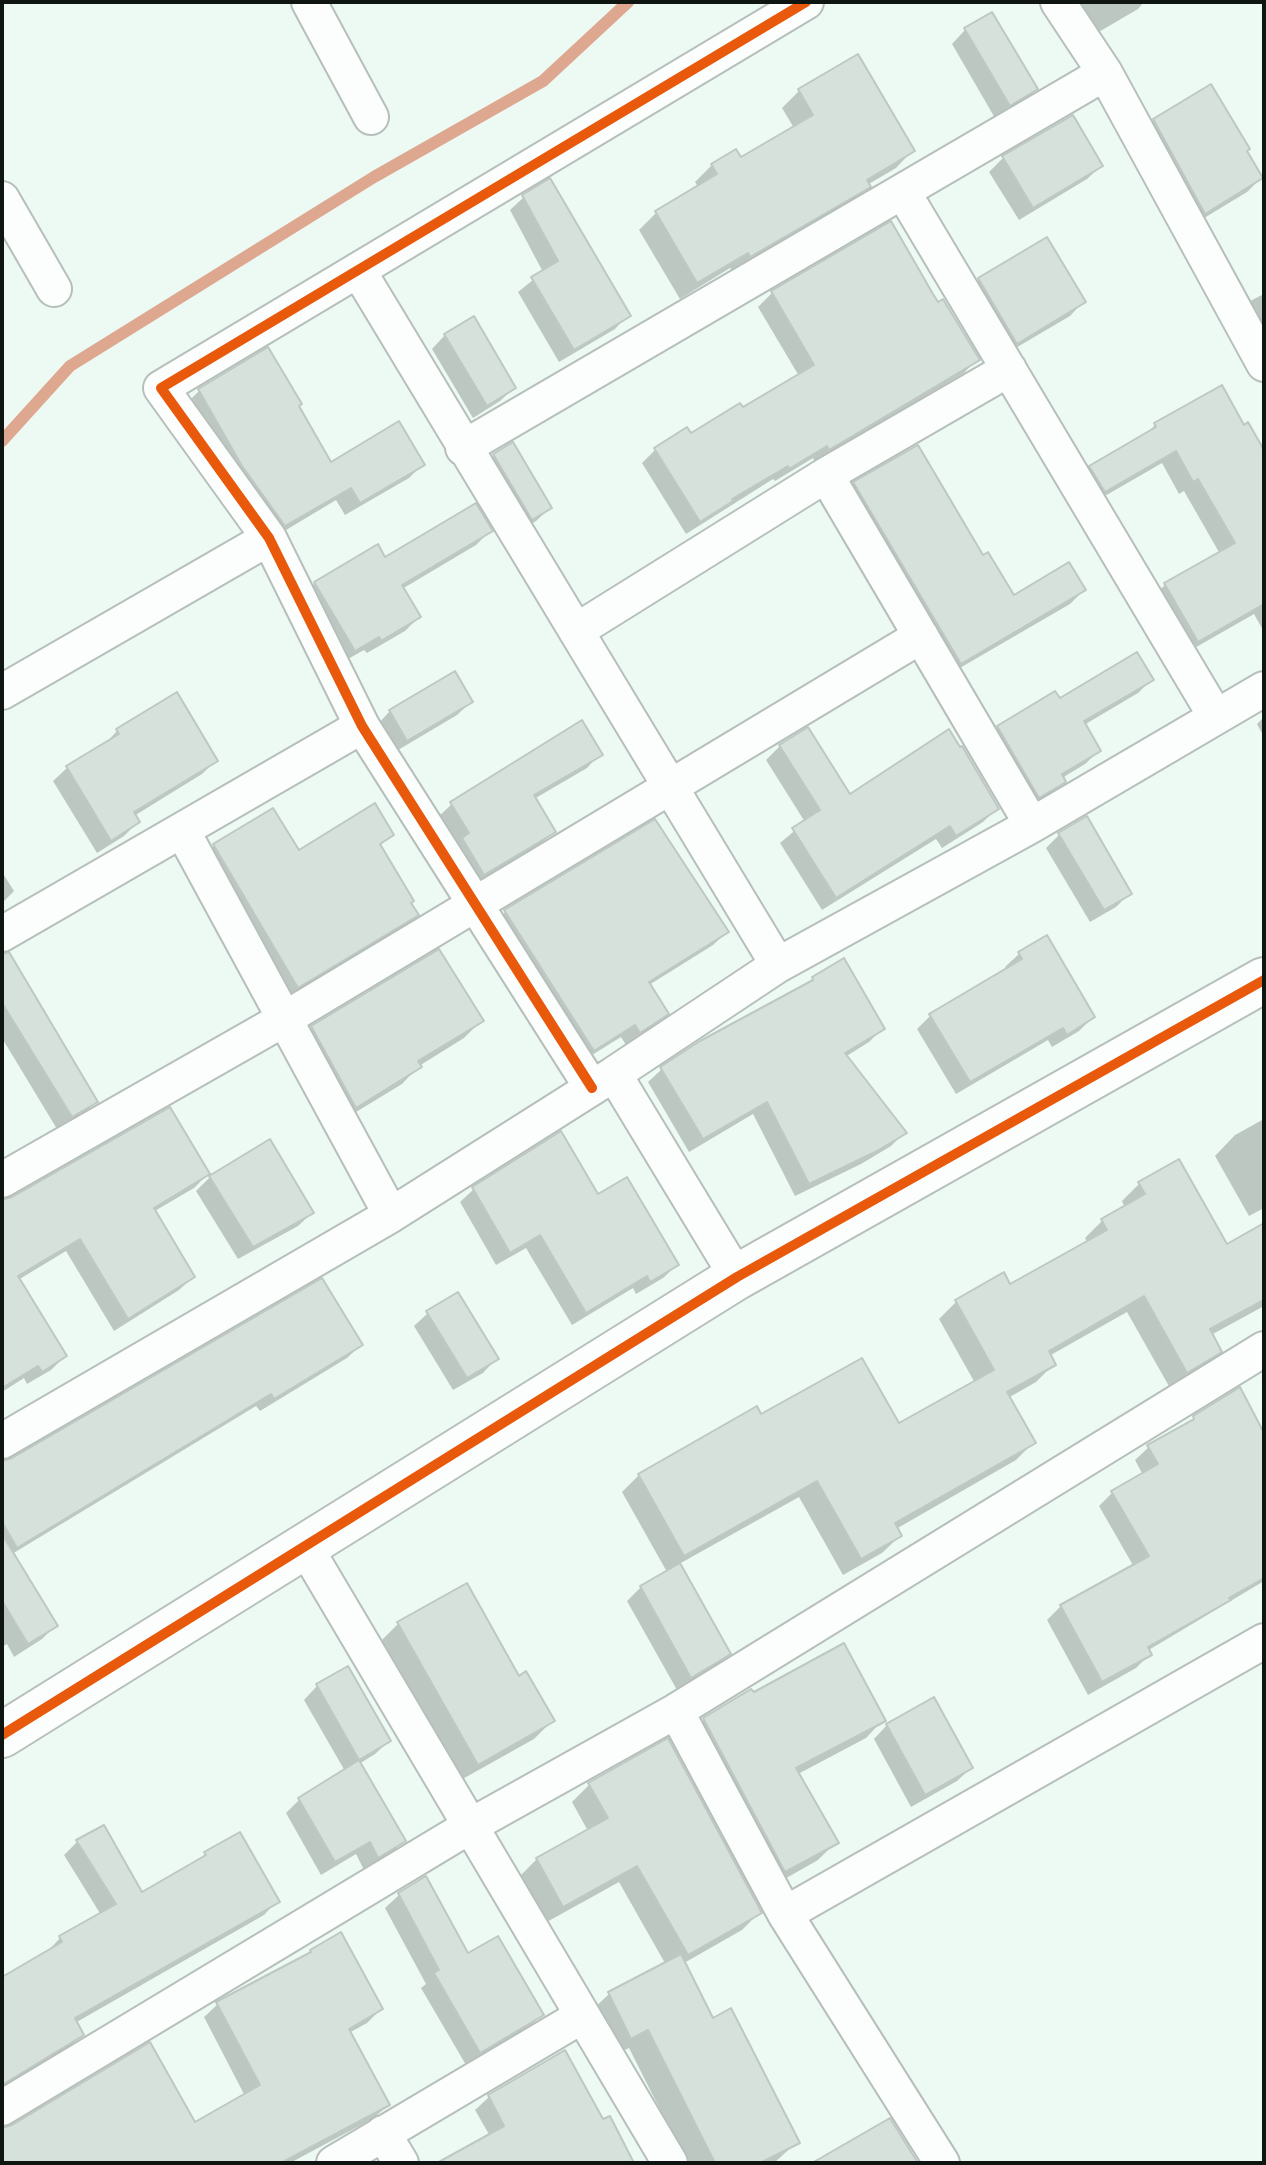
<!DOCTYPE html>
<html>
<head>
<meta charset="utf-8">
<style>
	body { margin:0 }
	#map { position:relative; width:1266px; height:2165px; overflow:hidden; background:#edf9f3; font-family:Commissioner,sans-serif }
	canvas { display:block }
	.frame { position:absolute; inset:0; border:4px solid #0f1612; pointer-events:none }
</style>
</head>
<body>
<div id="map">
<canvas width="1266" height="2165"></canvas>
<div class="frame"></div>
</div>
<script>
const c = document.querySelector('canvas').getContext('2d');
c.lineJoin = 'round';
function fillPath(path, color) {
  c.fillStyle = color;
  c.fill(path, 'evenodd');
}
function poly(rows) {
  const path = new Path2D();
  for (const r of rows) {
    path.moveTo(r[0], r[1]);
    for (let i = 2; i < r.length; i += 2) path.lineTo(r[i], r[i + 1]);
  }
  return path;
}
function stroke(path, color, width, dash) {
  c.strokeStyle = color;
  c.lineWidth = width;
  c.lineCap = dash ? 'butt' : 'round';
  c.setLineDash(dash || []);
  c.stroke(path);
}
const shadow = poly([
	[1058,2,1144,2,1138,9,1085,40],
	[965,30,1035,89,1022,102,995,118,952,44],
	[799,91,912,151,896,168,867,185,851,203,733,272,730,268,680,299,639,230,656,213,698,187,695,182,712,165,740,160,794,128,782,108],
	[1072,118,1101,166,1087,179,1019,220,989,172,1003,158],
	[1154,120,1245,151,1261,178,1247,192,1191,226,1140,134],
	[524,197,628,315,615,329,559,362,518,292,543,272,510,210],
	[890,224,938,305,977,359,964,373,815,462,813,458,775,481,773,479,686,534,642,463,655,450,742,410,799,376,758,307,772,293],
	[1046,240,1083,302,1070,316,1002,356,965,294,979,280],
	[1264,294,1264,362,1239,314,1252,300],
	[445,335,514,388,500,401,473,418,432,349],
	[199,391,297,406,330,465,422,465,409,478,345,515,336,500,271,539,186,404],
	[1155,425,1243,427,1264,454,1264,632,1254,614,1184,654,1151,598,1165,585,1220,554,1184,491,1179,494,1162,463,1091,504,1077,481,1091,467,1143,437],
	[513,444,550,508,536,521,518,532,480,469,494,456],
	[855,484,982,558,1013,597,1084,590,1070,604,946,676,841,497],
	[490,531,476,545,402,589,419,617,405,631,367,653,364,650,341,663,301,597,315,583,384,559],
	[1151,680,1138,693,1084,725,1099,751,1085,764,1062,778,1064,781,1050,795,1025,810,984,741,998,727,1059,700],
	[471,702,457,715,393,753,377,725,390,711],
	[1264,717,1264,737,1257,724],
	[117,731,216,760,202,774,134,816,138,822,124,836,97,853,53,781,67,768,104,745],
	[780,746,849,797,997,808,983,822,942,848,936,839,822,910,780,843,805,822,766,760],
	[600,754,587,768,534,799,553,832,539,846,470,888,438,817,452,804],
	[272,810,298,852,391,834,379,847,416,915,398,933,279,1004,196,864,214,846],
	[655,822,727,932,713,945,649,985,666,1013,652,1027,626,1045,621,1037,579,1063,492,925,505,912],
	[1060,834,1130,893,1116,907,1090,922,1046,848],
	[2,872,14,891,2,903],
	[1046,938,1093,1017,1079,1031,1052,1047,1048,1040,956,1094,917,1029,931,1015,1007,970,1005,967,1019,954],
	[2,954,96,1102,82,1115,57,1129,2,1038],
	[813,979,882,1029,869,1042,845,1057,904,1133,891,1146,861,1164,795,1196,753,1114,689,1152,648,1082,662,1069,806,986],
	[481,1021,464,1038,419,1066,402,1084,338,1123,295,1045,312,1028],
	[1264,1119,1264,1208,1249,1216,1215,1156,1235,1135],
	[208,1174,194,1188,153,1212,193,1277,179,1290,114,1331,66,1251,18,1280,65,1356,51,1370,27,1384,24,1378,2,1392,2,1202],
	[210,1177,312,1213,298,1226,238,1259,196,1191],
	[1139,1184,1226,1247,1264,1226,1264,1306,1211,1335,1219,1351,1202,1369,1170,1388,1127,1312,1049,1356,1054,1364,1036,1382,1008,1398,1033,1443,1016,1460,896,1529,900,1536,882,1553,843,1575,799,1497,679,1564,729,1653,715,1667,677,1690,627,1601,641,1587,667,1572,622,1492,639,1475,760,1417,898,1426,975,1383,939,1319,956,1302,1010,1287,1088,1243,1085,1238,1102,1221,1125,1208,1122,1201],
	[474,1189,598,1197,677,1265,663,1278,636,1294,633,1288,572,1325,526,1248,496,1265,460,1202],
	[428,1313,496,1359,483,1373,453,1390,414,1326],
	[361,1345,347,1358,260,1411,256,1406,12,1554,55,1626,42,1639,14,1657,7,1644,2,1647,2,1462],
	[1194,1418,1264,1435,1264,1581,1147,1651,1149,1655,1136,1668,1088,1695,1047,1620,1061,1606,1134,1567,1099,1506,1113,1492,1143,1475,1135,1460,1149,1447,1185,1427],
	[398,1624,519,1678,552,1721,534,1739,459,1781,380,1642],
	[317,1686,389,1741,375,1754,359,1764,403,1841,390,1855,364,1870,356,1854,321,1875,286,1813,300,1799,345,1771,304,1700],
	[750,1691,883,1720,866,1738,798,1774,836,1842,818,1860,767,1889,686,1738,704,1720],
	[887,1725,971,1768,957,1781,911,1807,874,1739],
	[590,1784,759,1913,742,1930,684,1963,712,2020,797,2142,774,2163,687,2163,629,2048,612,2056,590,2012,609,1994,666,1965,619,1882,545,1923,519,1877,537,1859,588,1831,572,1802],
	[77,1842,141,1895,196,1863,205,1854,277,1901,264,1915,75,2023,82,2035,68,2048,2,2088,2,1979,47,1952,60,1938,101,1915,64,1855],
	[425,1879,467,1956,542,2015,528,2028,466,2065,421,1988,426,1984,385,1908,399,1895],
	[311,1951,381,2009,367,2023,349,2033,388,2105,374,2118,290,2163,2,2163,2,2130,194,2125,245,2096,204,2017,218,2004,305,1957],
	[564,2052,603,2122,631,2163,442,2163,490,2136,475,2110,489,2097]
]);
const stream = poly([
	[2,441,70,366,374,177,543,81,628,2]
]);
const building = poly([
	[992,12,1038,89,1010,106,964,28,992,12],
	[858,54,915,151,867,180,871,187,750,257,748,253,697,283,655,211,717,174,711,164,736,149,741,157,813,115,798,89,858,54],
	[1211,84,1250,149,1247,151,1263,178,1205,214,1153,119,1211,84],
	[1073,115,1103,166,1033,208,1002,156,1073,115],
	[550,178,631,316,574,350,531,277,558,261,522,195,550,178],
	[891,221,933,294,938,302,943,299,980,360,829,450,827,446,789,469,788,466,732,499,733,501,700,522,654,448,687,427,691,433,740,403,743,407,814,365,771,291,891,221],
	[1047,237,1086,302,1017,344,978,278,1047,237],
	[474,316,516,388,487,406,444,334,474,316],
	[268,347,302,404,299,406,331,462,399,421,425,465,360,503,351,488,285,526,242,466,198,389,268,347],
	[1222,385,1244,425,1248,422,1264,450,1264,604,1198,642,1164,583,1235,543,1198,479,1193,482,1176,451,1105,492,1089,466,1156,427,1154,423,1222,385],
	[513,442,552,508,532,520,493,454,513,442],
	[918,445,983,555,988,552,1014,595,1069,562,1086,590,961,664,853,482,918,445],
	[476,503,493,531,402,585,421,617,381,641,379,637,355,651,314,582,378,544,385,557,476,503],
	[1137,652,1154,680,1084,721,1101,751,1062,774,1066,782,1039,798,997,726,1055,691,1060,698,1137,652],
	[455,671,473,702,407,741,389,710,455,671],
	[177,692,218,761,134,812,140,822,111,841,66,766,119,734,116,729,177,692],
	[582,720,603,755,534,795,556,832,484,875,462,838,469,833,450,802,582,720],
	[808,727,850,794,949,729,960,747,962,746,999,809,956,836,950,826,836,898,792,828,820,810,779,745,808,727],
	[375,803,394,835,380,844,414,901,411,903,419,915,298,988,213,844,273,808,299,850,375,803],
	[1087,816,1132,894,1104,910,1058,833,1087,816],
	[655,819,729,932,649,982,669,1014,640,1033,635,1025,594,1051,504,910,655,819],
	[1047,935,1095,1017,1067,1035,1063,1028,970,1082,929,1014,1022,959,1018,952,1047,935],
	[439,949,484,1021,418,1061,422,1067,356,1108,311,1026,439,949],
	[9,952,98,1102,72,1117,2,1003,2,954,9,952],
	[844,958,885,1029,845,1053,907,1133,877,1151,809,1184,767,1102,703,1139,660,1067,700,1041,813,980,812,977,844,958],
	[170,1107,210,1174,154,1208,195,1277,128,1319,80,1239,18,1276,67,1356,42,1372,38,1366,2,1388,2,1200,12,1197,170,1107],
	[561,1131,598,1194,627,1177,679,1265,650,1282,647,1276,586,1313,540,1235,510,1253,472,1187,561,1131],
	[270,1139,314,1213,253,1247,209,1176,270,1139],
	[1179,1159,1227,1244,1264,1223,1264,1300,1210,1329,1222,1352,1187,1373,1144,1296,1049,1351,1056,1365,1007,1392,1036,1443,895,1523,902,1536,861,1559,817,1481,684,1556,638,1474,757,1406,761,1414,862,1358,899,1423,994,1370,955,1300,1004,1272,1010,1284,1107,1230,1101,1219,1145,1194,1138,1182,1179,1159],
	[322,1278,363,1345,274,1399,271,1394,17,1548,2,1522,2,1461,12,1458,322,1278],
	[458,1292,499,1359,467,1378,426,1311,458,1292],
	[1240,1387,1264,1433,1264,1578,1229,1598,1231,1600,1148,1647,1152,1655,1102,1682,1060,1605,1149,1556,1111,1491,1158,1464,1147,1445,1194,1419,1193,1416,1240,1387],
	[2,1534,58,1626,28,1644,2,1601,2,1534],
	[680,1563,731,1654,691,1678,640,1586,680,1563],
	[467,1583,519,1676,526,1671,555,1721,478,1765,397,1622,467,1583],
	[844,1643,886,1721,796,1768,839,1843,785,1872,703,1718,751,1689,754,1692,844,1643],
	[348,1666,391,1741,359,1760,316,1684,348,1666],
	[934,1697,973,1768,925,1795,886,1724,934,1697],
	[668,1738,762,1913,688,1955,637,1866,563,1907,536,1858,608,1818,588,1783,668,1738],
	[359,1760,406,1841,378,1858,370,1842,335,1862,298,1798,359,1760],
	[104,1825,142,1892,206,1855,204,1852,240,1832,280,1902,75,2018,84,2035,2,2085,2,1977,62,1942,59,1936,116,1904,76,1840,104,1825],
	[426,1876,468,1953,498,1936,544,2015,480,2053,434,1973,439,1970,398,1893,426,1876],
	[341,1932,383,2009,349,2029,390,2105,281,2163,2,2163,2,2128,12,2125,150,2042,195,2122,260,2085,216,2002,311,1952,310,1950,341,1932],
	[681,1954,713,2018,731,2008,800,2143,760,2163,715,2163,648,2030,631,2039,608,1992,681,1954],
	[565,2050,603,2119,610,2116,634,2163,437,2163,504,2126,488,2095,565,2050],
	[890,2118,918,2163,812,2163,890,2118]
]);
const street = poly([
	[309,2,371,117],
	[1058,2,1105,73,1264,364],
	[903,192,1216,717],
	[2,199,54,289],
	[358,270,778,965],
	[463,448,1105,73],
	[576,631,826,475,1009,369],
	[2,692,269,538],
	[1032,825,1264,689],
	[182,830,362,726],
	[2,934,182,830,391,1215,2,1441],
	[614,1074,778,965,1032,825,826,475],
	[592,1088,362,726,269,538,161,388,806,2],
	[2,1180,286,1018,921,636],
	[391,1215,614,1074,737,1277],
	[304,1545,670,2163],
	[785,1914,676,1711,1264,1349],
	[2,2108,470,1826,676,1711],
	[383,2133,401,2163],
	[334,2163,582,2016],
	[942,2163,785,1914,1264,1641]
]);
const secondary = poly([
	[2,1735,737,1277,1264,980]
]);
const cycleway = poly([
	[592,1088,362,726,269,538,161,388,806,2],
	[2,1735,737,1277,1264,980]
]);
fillPath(shadow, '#0003');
stroke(stream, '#dea78f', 12);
fillPath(building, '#d7e1dc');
stroke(building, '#bec8c3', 2);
stroke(street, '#b6bfba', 38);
stroke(secondary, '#b6bfba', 48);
stroke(street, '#fcfefd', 34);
stroke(secondary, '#fcfefd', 44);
stroke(cycleway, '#e8590c', 10);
</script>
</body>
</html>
